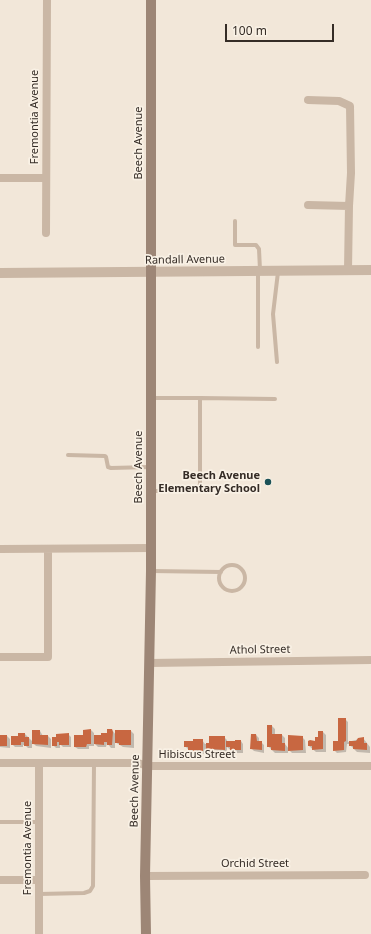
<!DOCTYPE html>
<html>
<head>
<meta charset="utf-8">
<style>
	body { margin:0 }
	#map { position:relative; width:371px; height:934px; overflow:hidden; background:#f2e7d9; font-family:"Noto Sans",sans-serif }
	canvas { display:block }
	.scale { position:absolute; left:225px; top:24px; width:109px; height:18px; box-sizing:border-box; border:2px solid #352c26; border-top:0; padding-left:5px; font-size:12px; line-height:14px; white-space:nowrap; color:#352c26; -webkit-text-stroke:3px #f9f1e5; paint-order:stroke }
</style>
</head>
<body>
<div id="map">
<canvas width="371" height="934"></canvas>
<div class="scale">100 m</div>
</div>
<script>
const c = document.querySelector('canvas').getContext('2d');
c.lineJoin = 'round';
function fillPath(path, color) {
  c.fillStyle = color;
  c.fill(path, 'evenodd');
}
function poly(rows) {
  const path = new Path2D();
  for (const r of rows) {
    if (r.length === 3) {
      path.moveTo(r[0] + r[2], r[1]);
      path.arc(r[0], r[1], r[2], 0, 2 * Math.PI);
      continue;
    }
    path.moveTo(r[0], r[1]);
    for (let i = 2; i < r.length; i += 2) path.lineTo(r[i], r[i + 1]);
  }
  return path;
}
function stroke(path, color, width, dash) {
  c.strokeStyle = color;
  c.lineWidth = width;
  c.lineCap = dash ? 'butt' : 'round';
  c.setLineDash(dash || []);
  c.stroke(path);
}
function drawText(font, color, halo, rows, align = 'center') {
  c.font = font + ' "Noto Sans",sans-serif';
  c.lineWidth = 3.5;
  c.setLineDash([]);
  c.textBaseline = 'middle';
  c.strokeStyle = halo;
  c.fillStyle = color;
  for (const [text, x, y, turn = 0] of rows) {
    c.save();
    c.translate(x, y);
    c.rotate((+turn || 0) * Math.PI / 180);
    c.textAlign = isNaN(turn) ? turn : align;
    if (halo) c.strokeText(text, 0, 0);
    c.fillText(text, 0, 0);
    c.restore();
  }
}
const shadow = poly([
	[345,719,348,722,348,742,363,738,370,747,370,753,357,752,350,745,350,744,347,744,346,752,337,753,334,750,339,742],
	[272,726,275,729,275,735,282,735,285,738,285,744,289,749,302,737,305,740,306,753,292,753,288,749,288,753,275,753,268,746],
	[91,730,94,733,94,736,102,736,109,734,112,730,116,735,131,731,134,734,134,748,123,747,115,742,115,748,111,748,107,743,106,747,98,747,94,743,94,746,89,746,89,749,78,749,75,747,84,736],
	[40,731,43,736,48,736,51,739,51,748,36,746,32,742,32,748,28,748,25,745,23,745,23,747,15,747,12,744,19,737,25,734,33,742],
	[323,732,326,735,326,752,316,752,309,746,316,742],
	[68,734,71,737,71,747,63,747,60,744,60,748,56,748,53,745,53,738],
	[256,735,259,738,259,742,261,742,264,745,264,753,254,751,251,748],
	[0,736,7,736,10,739,10,748,0,747],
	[224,737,227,740,227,742,241,741,243,744,243,753,234,753,227,747,227,753,212,751,212,754,210,754,205,749,205,754,199,753,199,754,192,753,185,746,202,740,205,744,210,744]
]);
const building = poly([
	[338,718,346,718,346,741,344,742,344,750,333,751,333,741,338,741],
	[267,725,272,725,272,734,282,734,282,743,285,743,285,751,271,750,271,747,267,747],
	[91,729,91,744,87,744,86,747,74,747,74,735,83,735,83,730],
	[107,729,112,729,113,732,112,745,107,745,107,742,104,742,104,745,94,744,94,735,101,735,101,733,107,733],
	[32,730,40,730,40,735,48,735,48,745,32,744],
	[115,730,131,730,131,745,119,745,119,743,115,743],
	[318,731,323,731,323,749,312,750,312,746,308,746,308,741,310,740,315,741,315,737,318,737],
	[18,733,25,733,25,737,29,737,29,746,24,746,24,742,21,742,21,745,11,745,11,736,18,736],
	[69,733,69,745,59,745,59,742,57,742,57,746,52,746,52,737,56,737,56,734],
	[251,734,256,734,257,741,262,741,262,750,250,749],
	[0,735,7,735,7,746,0,746],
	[288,735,303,736,303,750,288,751],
	[209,736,225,736,225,750,210,749,210,751,206,751,206,743,209,743],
	[364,737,364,743,367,743,367,750,353,749,353,746,349,746,349,741,356,741,358,738],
	[193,739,203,739,203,751,196,750,196,752,193,752,193,750,188,750,188,747,184,747,184,741,193,741],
	[235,740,241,740,241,750,230,750,230,747,226,747,226,741,235,741]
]);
const service = poly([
	[235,221,235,245,256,245,259,249,260,270],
	[258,347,258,272],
	[277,362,273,314,278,272],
	[151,398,200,398,200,485,197,488,191,491,151,491],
	[200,398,275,399],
	[68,455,105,456,106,457,108,467,111,468,150,467],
	[232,578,13],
	[151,571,221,572],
	[0,822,39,822],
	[39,894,84,893,90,891,93,886,94,763]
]);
const minor = poly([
	[308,100,339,101,350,106,351,173,349,206,348,270],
	[0,178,46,178],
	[308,205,349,206],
	[46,233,47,0],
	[0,549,151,548],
	[0,657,48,657,48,549],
	[149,663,371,660],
	[0,763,138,763,148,766,371,766],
	[145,876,365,875],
	[0,880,39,880],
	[39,934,39,763]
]);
const tertiary = poly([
	[0,273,371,270]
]);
const secondary = poly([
	[146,934,145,876,151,571,151,0]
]);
const markers = [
	[268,482,4,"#1b5157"]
];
const streetNames = [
	["Fremontia Avenue",35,117,-90],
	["Beech Avenue",139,143,-90],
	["Randall Avenue",185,260,-1],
	["Beech Avenue",139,467,-90],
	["Athol Street",260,650,-1],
	["Hibiscus Street",197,755],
	["Beech Avenue",135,791,-89],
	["Fremontia Avenue",28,848,-90],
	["Orchid Street",255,864]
];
const poiNames = [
	["Beech Avenue",260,476],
	["Elementary School",260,489]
];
fillPath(shadow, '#0003');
fillPath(building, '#c86741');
stroke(service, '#cab7a5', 4);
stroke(minor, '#cab7a5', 8);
stroke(tertiary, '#cab7a5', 10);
stroke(secondary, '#9d8676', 10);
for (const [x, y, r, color] of markers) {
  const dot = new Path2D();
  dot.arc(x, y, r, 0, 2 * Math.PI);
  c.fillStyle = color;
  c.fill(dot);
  stroke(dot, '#f9f1e5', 1.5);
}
drawText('11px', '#352c26', '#f9f1e5', streetNames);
drawText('bold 11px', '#352c26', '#f9f1e5', poiNames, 'right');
</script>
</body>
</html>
